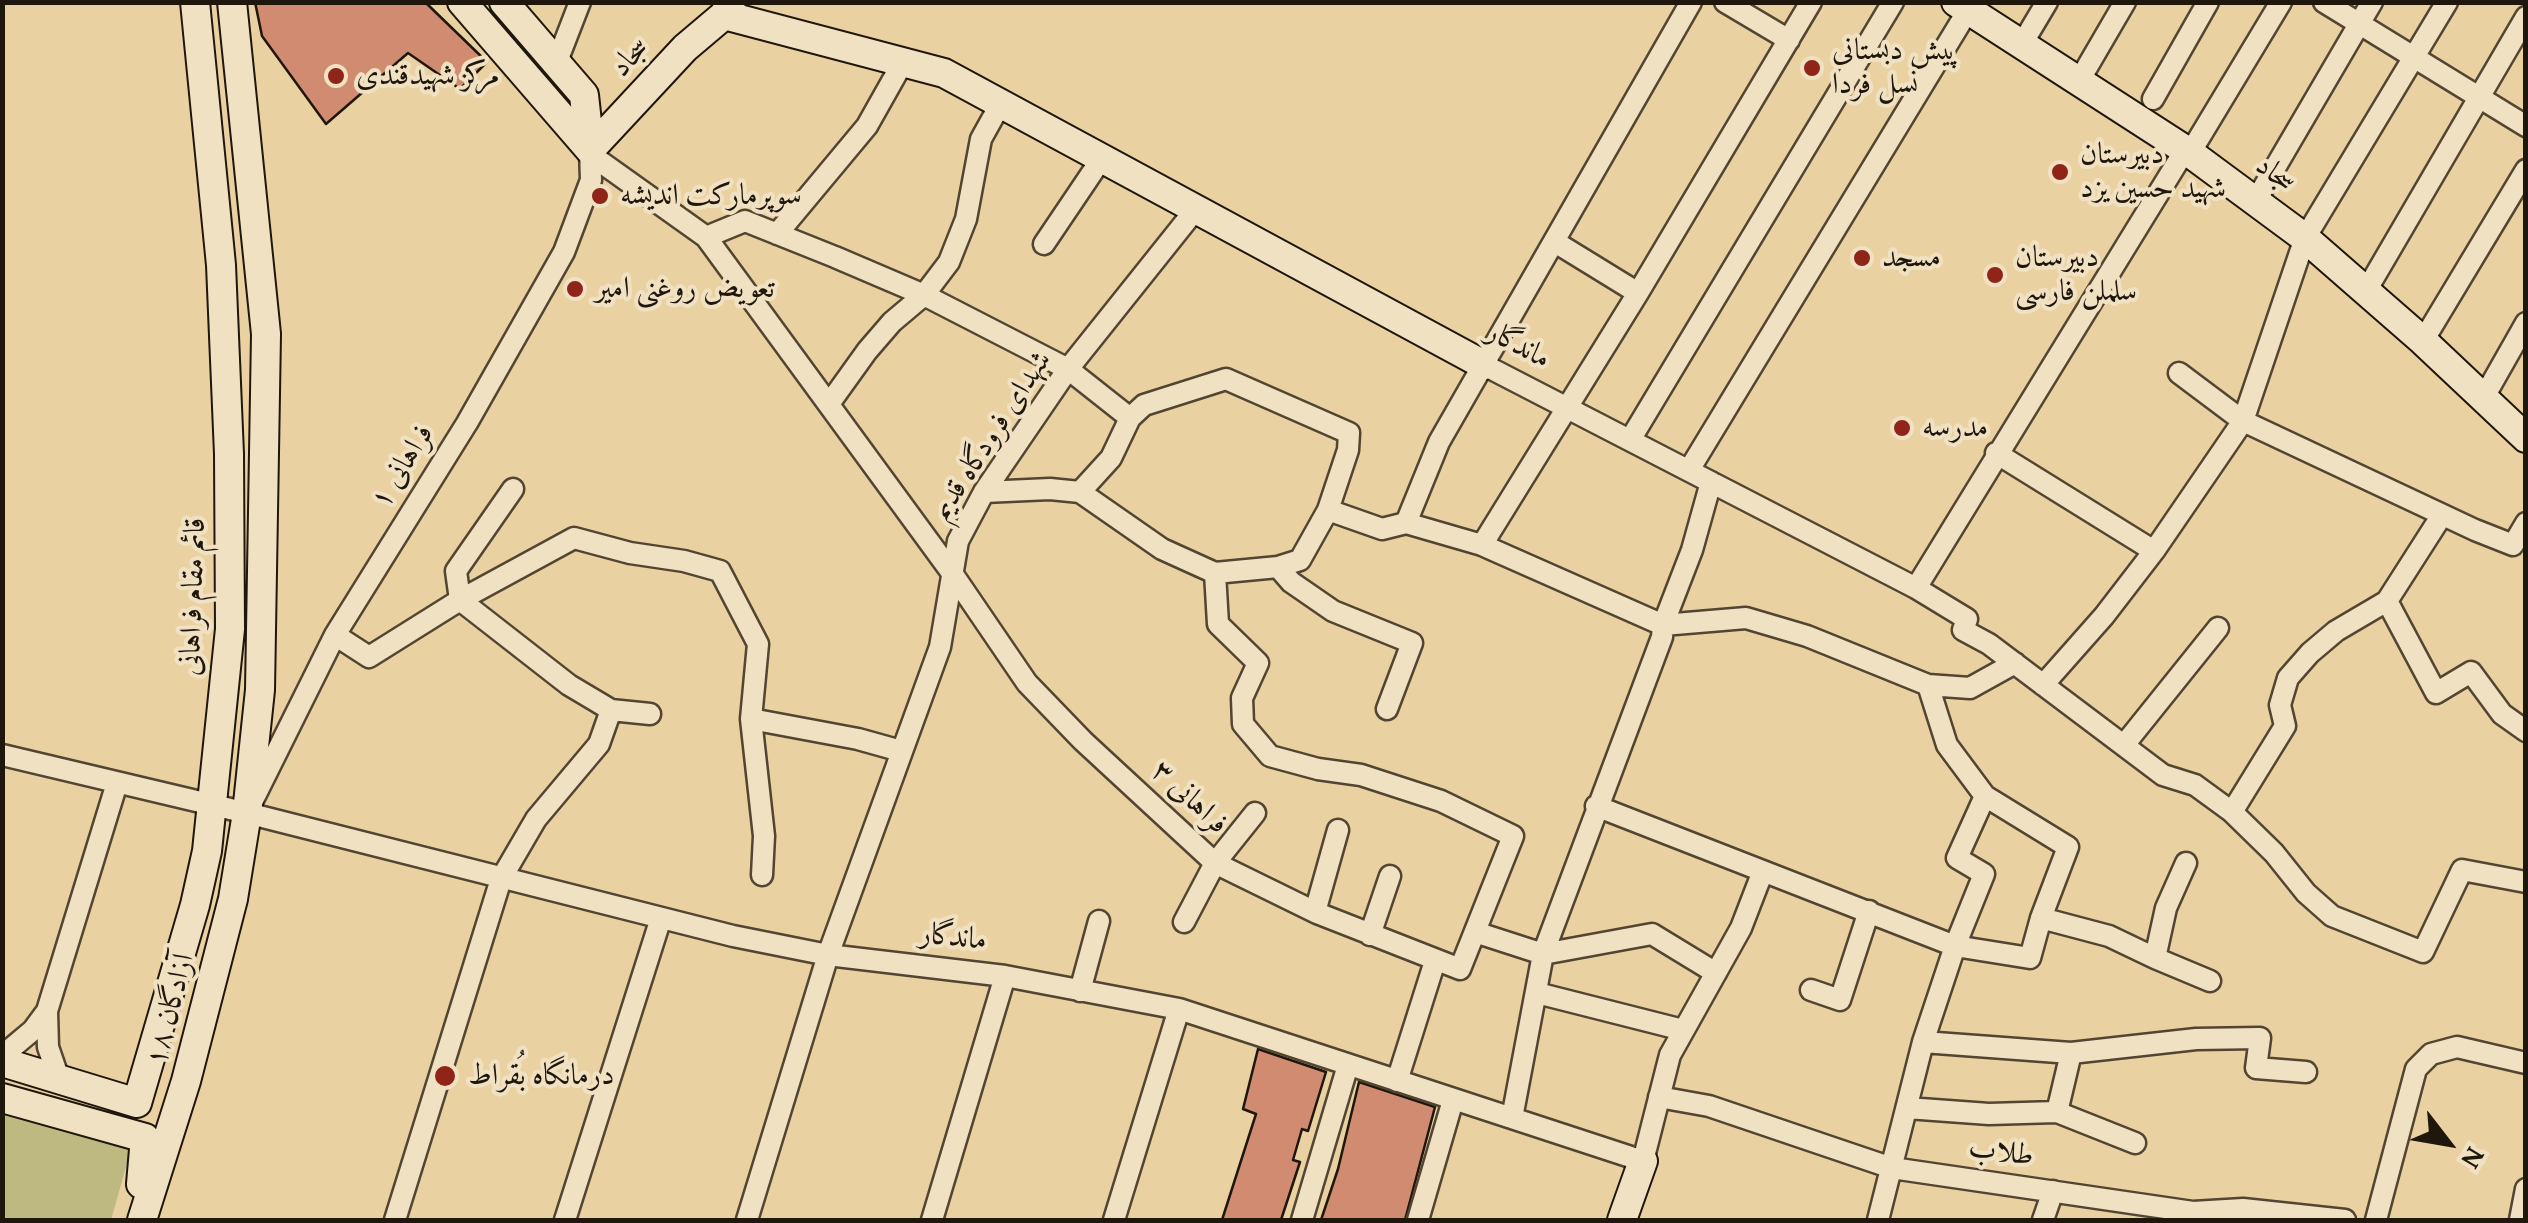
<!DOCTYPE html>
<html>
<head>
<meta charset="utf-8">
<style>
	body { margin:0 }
	#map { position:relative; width:2528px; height:1223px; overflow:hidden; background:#ead1a2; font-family:"Gentium Book Plus",serif }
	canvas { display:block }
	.frame { position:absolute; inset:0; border:5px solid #1f160c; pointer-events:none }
	.north { position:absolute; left:2398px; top:1093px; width:100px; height:100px; -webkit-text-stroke:8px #f1e1c3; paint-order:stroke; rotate:121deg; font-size:28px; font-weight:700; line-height:40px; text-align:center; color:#1f160c }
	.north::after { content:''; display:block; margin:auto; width:35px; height:45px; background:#1f160c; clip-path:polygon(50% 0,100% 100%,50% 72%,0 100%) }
</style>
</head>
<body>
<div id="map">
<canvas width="2528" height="1223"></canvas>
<div class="frame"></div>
<div class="north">N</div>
</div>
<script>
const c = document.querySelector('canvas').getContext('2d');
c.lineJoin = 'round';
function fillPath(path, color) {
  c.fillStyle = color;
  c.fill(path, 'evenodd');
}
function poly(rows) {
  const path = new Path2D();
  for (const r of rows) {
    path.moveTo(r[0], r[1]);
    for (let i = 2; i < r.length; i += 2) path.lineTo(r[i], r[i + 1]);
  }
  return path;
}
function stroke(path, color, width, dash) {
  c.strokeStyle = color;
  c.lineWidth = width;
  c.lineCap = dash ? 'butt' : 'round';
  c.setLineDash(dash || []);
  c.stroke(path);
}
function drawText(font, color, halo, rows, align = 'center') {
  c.font = font + ' "Gentium Book Plus",Amiri,serif';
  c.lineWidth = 8;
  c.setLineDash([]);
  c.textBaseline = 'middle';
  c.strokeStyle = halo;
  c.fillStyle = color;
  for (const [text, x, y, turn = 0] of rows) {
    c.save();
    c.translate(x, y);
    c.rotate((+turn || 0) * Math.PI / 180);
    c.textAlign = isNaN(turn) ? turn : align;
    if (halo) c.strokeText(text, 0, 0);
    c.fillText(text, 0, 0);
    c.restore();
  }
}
const green = poly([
	[2,1112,131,1149,111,1220,3,1220]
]);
const building = poly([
	[255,2,425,2,487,62,460,89,408,53,326,124,262,36,255,2],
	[1258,1049,1326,1072,1308,1131,1302,1129,1293,1160,1300,1162,1281,1220,1222,1220,1256,1114,1243,1109,1258,1049],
	[1359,1082,1435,1107,1405,1220,1321,1220,1338,1169,1359,1082]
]);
const street = poly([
	[1725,2,1789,40],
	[2324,2,2526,126],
	[2022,44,2047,2],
	[556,64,580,2],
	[2079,81,2125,2],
	[2153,99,2208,2],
	[2190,153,2281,2],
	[591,155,706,237,952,573,1027,683,1083,741,1215,863,1317,913,1460,969,1513,836,1441,801,1361,775,1318,769,1270,756,1243,724,1242,698,1258,663,1218,624,1215,573,1278,567,1300,560,1328,510,1382,529,1406,523,1439,442,1691,2],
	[2255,202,2372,2],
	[777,234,867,126,903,62],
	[706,237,745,221,835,257,924,295,1068,369,1130,418],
	[1555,242,1638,293],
	[1044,244,1102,158],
	[2366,291,2526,17],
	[2423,341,2526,170],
	[1484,365,1916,588,1967,619,1963,630,1989,644,2163,775,2195,785,2232,812,2274,853,2306,893,2332,916,2423,952,2462,870,2526,882],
	[2179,373,2243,421,2475,530,2513,545,2526,523],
	[2484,397,2526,323],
	[829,404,867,351,892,322,924,295,949,262,966,219,981,139,1001,103],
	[1630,440,1893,2],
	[1996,453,2154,551],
	[1689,470,1973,2],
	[984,492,1050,489,1080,492],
	[1406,523,1482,545,1663,625,1746,618,1807,636,1928,685,1970,688,2015,663],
	[1482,545,1638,293,1811,2],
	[1278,567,1291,582,1333,611,1412,643,1387,709],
	[1215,573,1162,549,1080,492,1111,458,1130,418,1144,405,1226,379,1349,433,1348,450,1328,510],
	[1916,588,2185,150],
	[2387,601,2436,693,2471,672,2502,714,2526,731],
	[335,635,369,657,460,600,574,538,630,553,684,561,720,571,758,644,751,719,764,836,762,875],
	[2043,685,2104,616,2154,551,2243,421,2305,238,2447,2],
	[611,710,650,714],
	[751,719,858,739,901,751],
	[2124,745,2218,628],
	[2,755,247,813,733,936,828,955,1005,976,1179,1009,1643,1161,1670,1055,1741,928,1763,871],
	[252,802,335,635,467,423,564,252,591,180,590,150],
	[1596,806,1955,946,2030,958,2041,918,2068,847,1985,796,1947,745,1928,685],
	[2232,812,2285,726,2280,705,2288,678,2310,653,2336,631,2387,601,2442,515],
	[2186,863,2166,908,2155,958,2210,981],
	[1315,912,1338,830],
	[2041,918,2109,936,2155,958],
	[1184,922,1215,863,1255,813],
	[1475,932,1543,954,1652,934,1716,973],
	[1370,935,1390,876],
	[1811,990,1840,1000,1869,911],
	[1080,991,1099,921],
	[1537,993,1683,1030],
	[1923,1042,2071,1053,2196,1039,2260,1038,2256,1068,2306,1072],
	[2,1056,33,1030,47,1011],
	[59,1079,48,1047,47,1011,117,783],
	[1397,1081,1435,961],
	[1659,1097,1709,1106,1892,1168,2193,1212,2243,1209,2345,1220],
	[1907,1108,1989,1114,2057,1112,2135,1143],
	[2057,1112,2071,1053],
	[1512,1118,1543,954,1662,637,1663,625,1692,550,1711,482],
	[395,1220,501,879,536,819,599,744,611,710,569,685,460,600,456,571,513,489],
	[565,1220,661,918],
	[747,1220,828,955,940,647,958,541,984,492,1068,369,1195,210],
	[932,1220,1005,976],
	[1114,1220,1179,1009],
	[1302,1220,1348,1065],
	[1418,1220,1453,1100],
	[1878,1220,1923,1042,1955,946,1984,874,1957,858,1985,796],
	[2043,1220,2053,1191],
	[2376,1220,2416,1069,2431,1054,2457,1047,2526,1063],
	[2520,1220,2526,1189]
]);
const secondary = poly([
	[462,2,590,150],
	[504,2,584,95,590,150],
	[1956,2,2190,153,2305,238,2423,341,2526,438],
	[724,15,944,73,1484,365],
	[590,150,685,48,724,15,731,2],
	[2,1062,137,1103,195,905,207,851,230,629,229,454,221,265,195,2],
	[2,1098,145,1138,141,1184],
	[142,1220,186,1081,233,899,247,813,260,690,266,334,232,2],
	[1622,1220,1643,1161]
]);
const markers = [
	[1812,68,10,"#8f2418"],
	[336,76,10,"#8f2418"],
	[2060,172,10,"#8f2418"],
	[600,196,10,"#8f2418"],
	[1862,258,10,"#8f2418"],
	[1995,275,10,"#8f2418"],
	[575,289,10,"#8f2418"],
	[1902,428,10,"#8f2418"],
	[445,1076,12,"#8f2418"]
];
const poiNames = [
	["پیش دبستانی",1832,51],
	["نسل فردا",1832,85],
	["مرکز شهیدقندی",356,76],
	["دبیرستان",2080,155],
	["شهید حسین یزد",2080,189],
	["سوپرمارکت اندیشه",620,196],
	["مسجد",1882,258],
	["دبیرستان",2015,258],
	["سلملن فارسی",2015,292],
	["تعویض روغنی امیر",595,289],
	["مدرسه",1922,428],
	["درمانگاه بُقراط",468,1076]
];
const streetNames = [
	["سجاد",631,58,-47],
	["سجاد",2275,175,37],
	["ماندگار",1518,346,28],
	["شهدای فرودگاه قدیم",992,436,-57],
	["فراهانی ۱",403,467,-58],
	["قائم مقام فراهانی",194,597,-88],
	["فراهانی ۳",1189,798,43],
	["ماندگار",953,938,6],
	["آزادگان ۱۸",171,1010,-75],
	["طلاب",2001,1153,8]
];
fillPath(green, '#bdb980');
fillPath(building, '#d08b71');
stroke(building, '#1f160c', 2.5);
stroke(street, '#524532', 25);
stroke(secondary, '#1f160c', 32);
stroke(street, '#f1e1c3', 20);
stroke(secondary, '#f1e1c3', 28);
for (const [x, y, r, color] of markers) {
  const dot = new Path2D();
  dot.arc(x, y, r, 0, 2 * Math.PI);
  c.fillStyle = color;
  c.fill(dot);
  stroke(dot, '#f1e1c3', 4);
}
drawText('30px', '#1f160c', '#f1e1c3', poiNames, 'left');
drawText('30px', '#1f160c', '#f1e1c3', streetNames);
</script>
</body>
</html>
